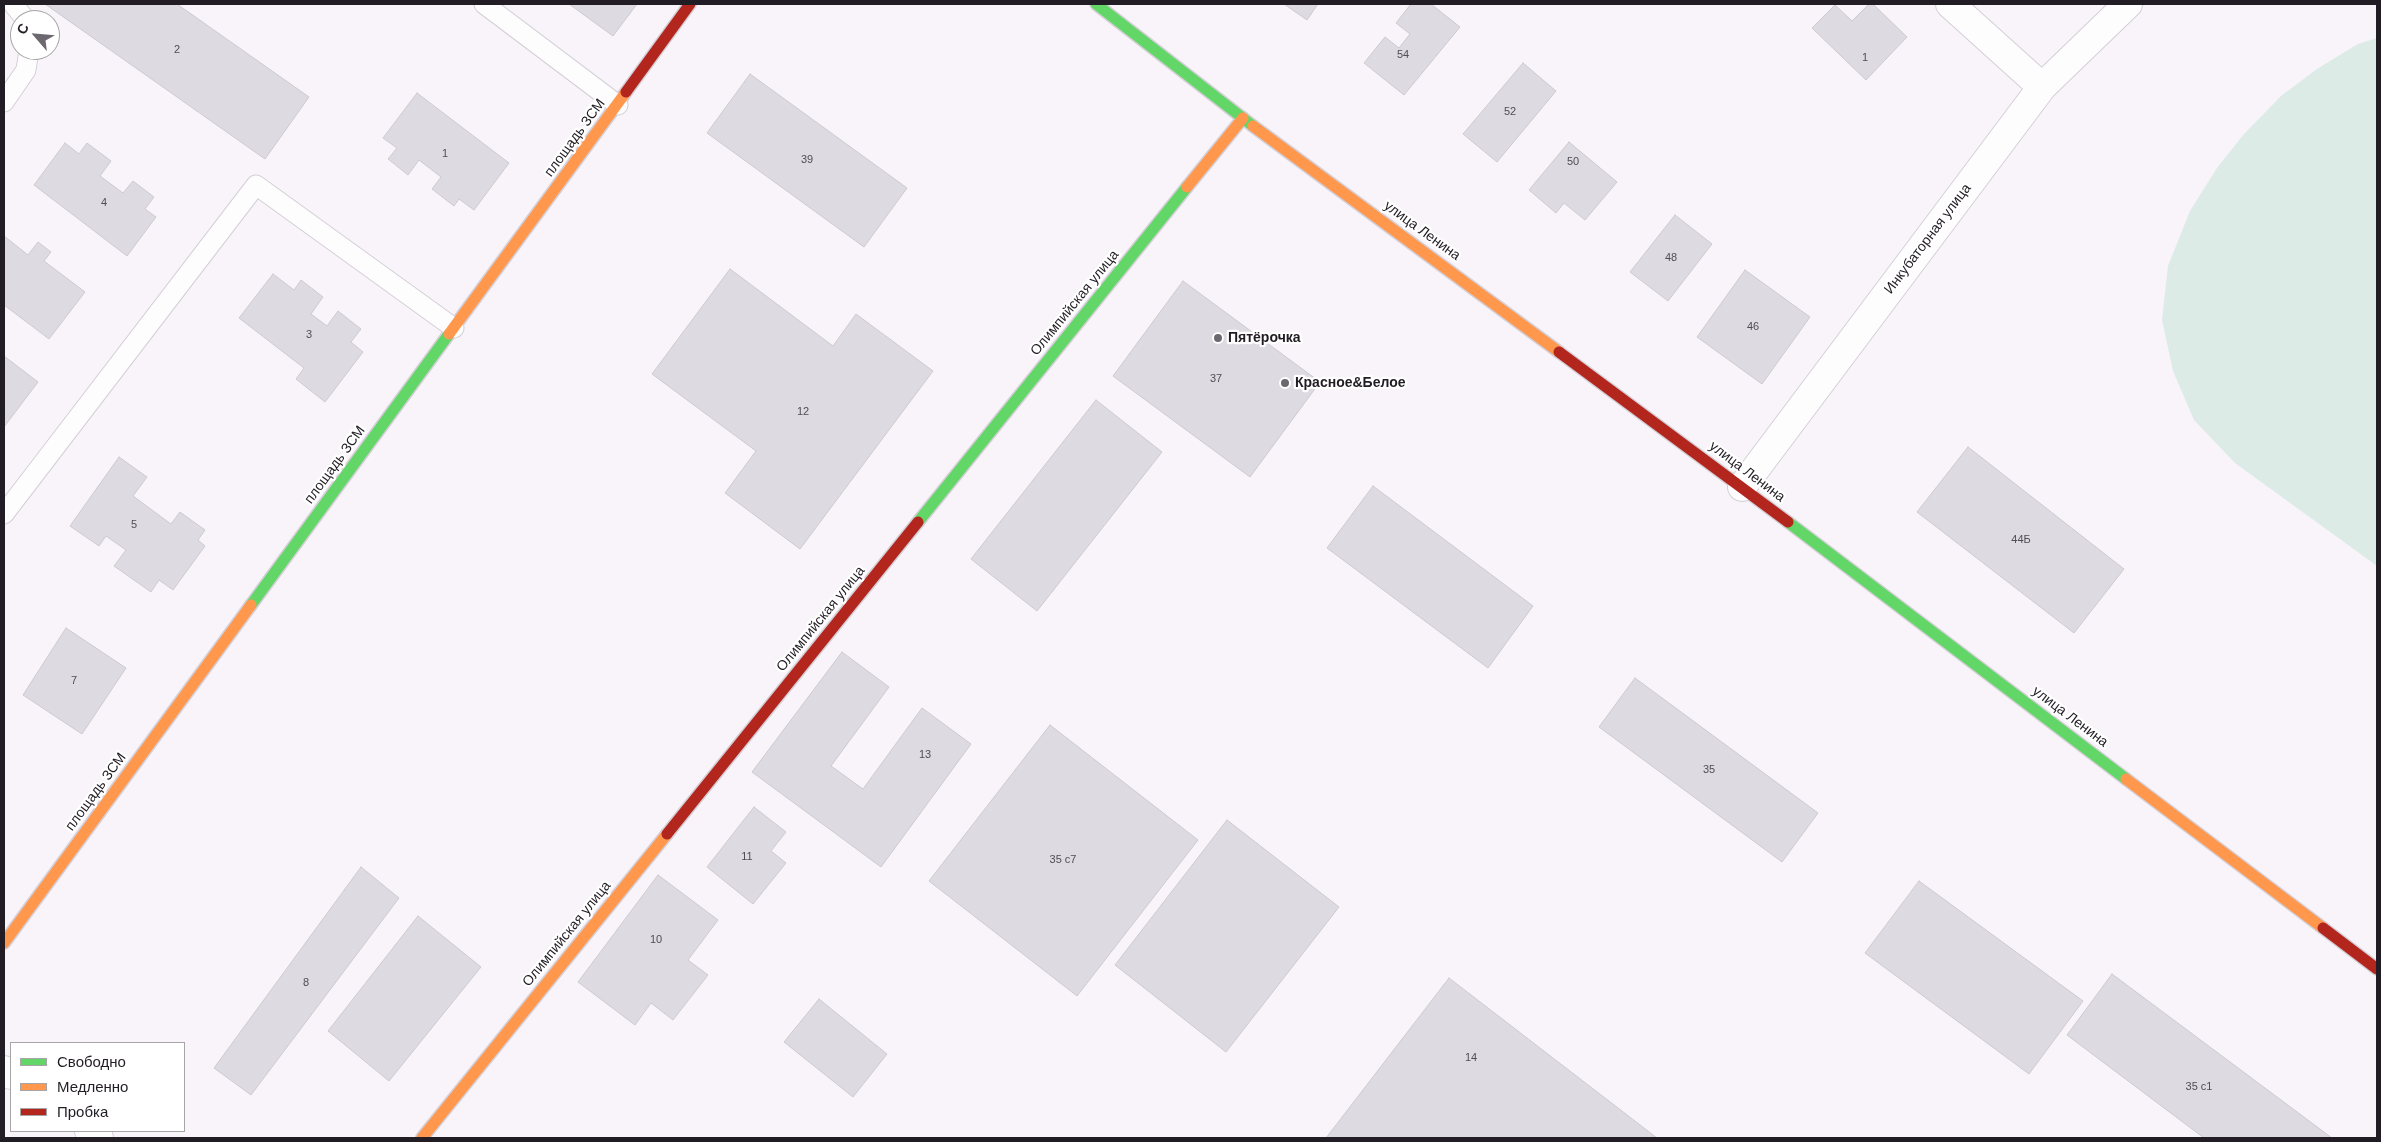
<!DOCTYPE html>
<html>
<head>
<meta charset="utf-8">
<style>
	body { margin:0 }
	#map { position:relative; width:2381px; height:1142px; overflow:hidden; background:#f8f4fa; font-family:Helvetica,sans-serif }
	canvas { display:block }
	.frame { position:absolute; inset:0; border:5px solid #221d24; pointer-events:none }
	.legend { position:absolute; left:10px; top:1042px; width:175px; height:90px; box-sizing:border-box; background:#fff; border:1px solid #a7a5a7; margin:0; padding:6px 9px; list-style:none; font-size:15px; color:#221d24 }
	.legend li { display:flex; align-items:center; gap:10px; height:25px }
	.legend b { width:25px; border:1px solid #a7a5a7 }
	.north { position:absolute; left:10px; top:10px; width:50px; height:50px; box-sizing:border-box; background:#fff; border:1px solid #a7a5a7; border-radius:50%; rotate:297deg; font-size:14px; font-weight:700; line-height:20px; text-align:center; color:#221d24 }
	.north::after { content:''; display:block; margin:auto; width:18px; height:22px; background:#6d686f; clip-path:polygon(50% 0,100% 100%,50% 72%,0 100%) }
</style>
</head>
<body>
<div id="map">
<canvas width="2381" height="1142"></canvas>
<div class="frame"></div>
<ul class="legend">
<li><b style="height:6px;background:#63d668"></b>Свободно</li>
<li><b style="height:6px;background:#ff974d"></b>Медленно</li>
<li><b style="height:6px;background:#b3261e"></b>Пробка</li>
</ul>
<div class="north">С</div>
</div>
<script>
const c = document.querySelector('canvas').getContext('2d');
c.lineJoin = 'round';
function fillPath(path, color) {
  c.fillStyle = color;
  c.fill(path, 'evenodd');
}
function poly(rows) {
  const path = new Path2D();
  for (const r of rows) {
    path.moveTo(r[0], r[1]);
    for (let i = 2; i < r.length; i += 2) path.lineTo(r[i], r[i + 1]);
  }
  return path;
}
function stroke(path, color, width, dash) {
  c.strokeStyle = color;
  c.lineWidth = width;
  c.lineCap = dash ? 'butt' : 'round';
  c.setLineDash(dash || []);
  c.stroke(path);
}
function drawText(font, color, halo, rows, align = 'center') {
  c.font = font + ' Helvetica,sans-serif';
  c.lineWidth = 4.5;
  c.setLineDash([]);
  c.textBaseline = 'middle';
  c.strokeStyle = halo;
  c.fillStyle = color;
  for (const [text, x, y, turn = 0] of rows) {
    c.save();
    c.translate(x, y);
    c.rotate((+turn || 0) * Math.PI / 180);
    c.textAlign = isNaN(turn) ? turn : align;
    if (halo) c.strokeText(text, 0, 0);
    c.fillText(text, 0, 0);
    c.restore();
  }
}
const green = poly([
	[2377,38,2377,566,2235,463,2194,420,2173,371,2162,320,2168,266,2190,211,2217,168,2244,134,2281,96,2317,69,2358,44]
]);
const building = poly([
	[45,4,177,4,309,97,265,159,45,4],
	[569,4,637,4,613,36,569,4],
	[1284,4,1318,4,1307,20,1284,4],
	[1411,4,1431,4,1460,27,1404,95,1364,63,1385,37,1399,48,1410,34,1396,23,1411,4],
	[1869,4,1873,4,1907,37,1866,80,1812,28,1835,5,1852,21,1869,4],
	[1523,63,1556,91,1497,162,1463,134,1523,63],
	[750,74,907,188,864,247,707,133,750,74],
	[417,93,509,163,474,210,459,199,454,206,432,189,441,177,419,160,408,175,388,159,397,148,383,138,417,93],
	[1569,142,1617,182,1585,220,1564,203,1556,213,1529,190,1569,142],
	[65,143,79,154,87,143,111,161,100,176,123,193,133,181,154,197,145,209,156,217,127,256,34,185,65,143],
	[1675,215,1712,244,1668,301,1630,272,1675,215],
	[4,236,28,255,38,242,51,252,44,261,85,292,49,339,4,305,4,236],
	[730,269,833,346,856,314,933,371,800,549,725,493,756,451,652,374,730,269],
	[1745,270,1810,317,1762,384,1697,337,1745,270],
	[273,274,294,290,301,280,323,297,311,314,327,326,338,311,361,329,351,342,363,352,325,402,296,379,304,368,239,318,273,274],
	[1183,281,1320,382,1250,477,1113,376,1183,281],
	[4,356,38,382,4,427,4,356],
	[1096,400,1162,452,1037,611,971,559,1096,400],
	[1968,447,2124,569,2074,633,1917,512,1968,447],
	[119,457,147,477,133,496,171,524,180,512,205,530,198,540,205,546,173,590,159,580,151,592,114,566,126,550,106,536,99,546,70,526,119,457],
	[1373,486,1533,606,1488,668,1327,548,1373,486],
	[66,628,126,668,82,734,23,695,66,628],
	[842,652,889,687,831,766,863,789,922,708,971,744,881,867,752,772,842,652],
	[1635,678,1818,813,1782,862,1599,727,1635,678],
	[1050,725,1198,840,1077,996,929,881,1050,725],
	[754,807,786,832,771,851,786,863,753,904,707,867,754,807],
	[1227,820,1339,907,1226,1052,1115,965,1227,820],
	[361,867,399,898,251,1095,214,1068,361,867],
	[658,875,718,920,688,960,708,975,673,1020,651,1003,635,1025,578,982,658,875],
	[1919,881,2083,1001,2029,1074,1865,953,1919,881],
	[418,916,481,967,389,1081,328,1031,418,916],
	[2112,974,2332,1138,2204,1138,2067,1035,2112,974],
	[1449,978,1657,1138,1326,1138,1449,978],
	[819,999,887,1054,853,1097,784,1042,819,999]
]);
const lane = poly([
	[13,4,26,20],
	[484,4,618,105],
	[4,102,26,70,29,50],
	[4,514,256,185,454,328]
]);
const street = poly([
	[1950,4,2042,87],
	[1742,487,2042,87,2128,4],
	[4,1070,11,1075],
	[89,1131,99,1138]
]);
const fast = poly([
	[1096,4,1253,126],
	[918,522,1187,187],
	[1788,522,2126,779],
	[251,605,449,334]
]);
const slow = poly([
	[1253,126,1559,352],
	[1187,187,1243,118],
	[449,334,626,92],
	[2126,779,2323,928],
	[4,943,251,605],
	[422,1138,667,834]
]);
const jam = poly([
	[626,92,690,4],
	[1559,352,1788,522],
	[667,834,918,522],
	[2323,928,2377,969]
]);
const markers = [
	[1218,338,5,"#6d686f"],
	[1285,383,5,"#6d686f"]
];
const numberNames = [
	["2",177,50],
	["54",1403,55],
	["1",1865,58],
	["52",1510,112],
	["1",445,154],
	["39",807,160],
	["50",1573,162],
	["4",104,203],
	["48",1671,258],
	["46",1753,327],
	["3",309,335],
	["37",1216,379],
	["12",803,412],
	["5",134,525],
	["44Б",2021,540],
	["7",74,681],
	["13",925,755],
	["35",1709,770],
	["11",747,857],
	["35 с7",1063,860],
	["10",656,940],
	["8",306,983],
	["14",1471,1058],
	["35 с1",2199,1087]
];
const streetNames = [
	["площадь ЗСМ",575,138,-54],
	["улица Ленина",1422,231,36],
	["Инкубаторная улица",1928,239,-53],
	["Олимпийская улица",1075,303,-51],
	["площадь ЗСМ",335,465,-54],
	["улица Ленина",1747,472,37],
	["Олимпийская улица",821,619,-51],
	["улица Ленина",2070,717,37],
	["площадь ЗСМ",96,792,-54],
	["Олимпийская улица",567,934,-51]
];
const poiNames = [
	["Пятёрочка",1228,338],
	["Красное&Белое",1295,383]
];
fillPath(green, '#dcebe5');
fillPath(building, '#dedae1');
stroke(building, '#cdc9cf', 1);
stroke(lane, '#d4cfd6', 21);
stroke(street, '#d4cfd6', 30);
stroke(fast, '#d4cfd6', 14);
stroke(slow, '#d4cfd6', 14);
stroke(jam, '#d4cfd6', 14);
stroke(lane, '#fefdfe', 19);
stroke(street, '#fefdfe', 28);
stroke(fast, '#63d668', 11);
stroke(slow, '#ff974d', 11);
stroke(jam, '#b3261e', 11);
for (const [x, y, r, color] of markers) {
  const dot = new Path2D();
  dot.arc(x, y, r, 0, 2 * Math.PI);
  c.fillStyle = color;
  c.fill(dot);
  stroke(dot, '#fff', 2);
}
drawText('11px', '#524d54', null, numberNames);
drawText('14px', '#221d24', '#fff', streetNames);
drawText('bold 14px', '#221d24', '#fff', poiNames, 'left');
</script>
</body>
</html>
